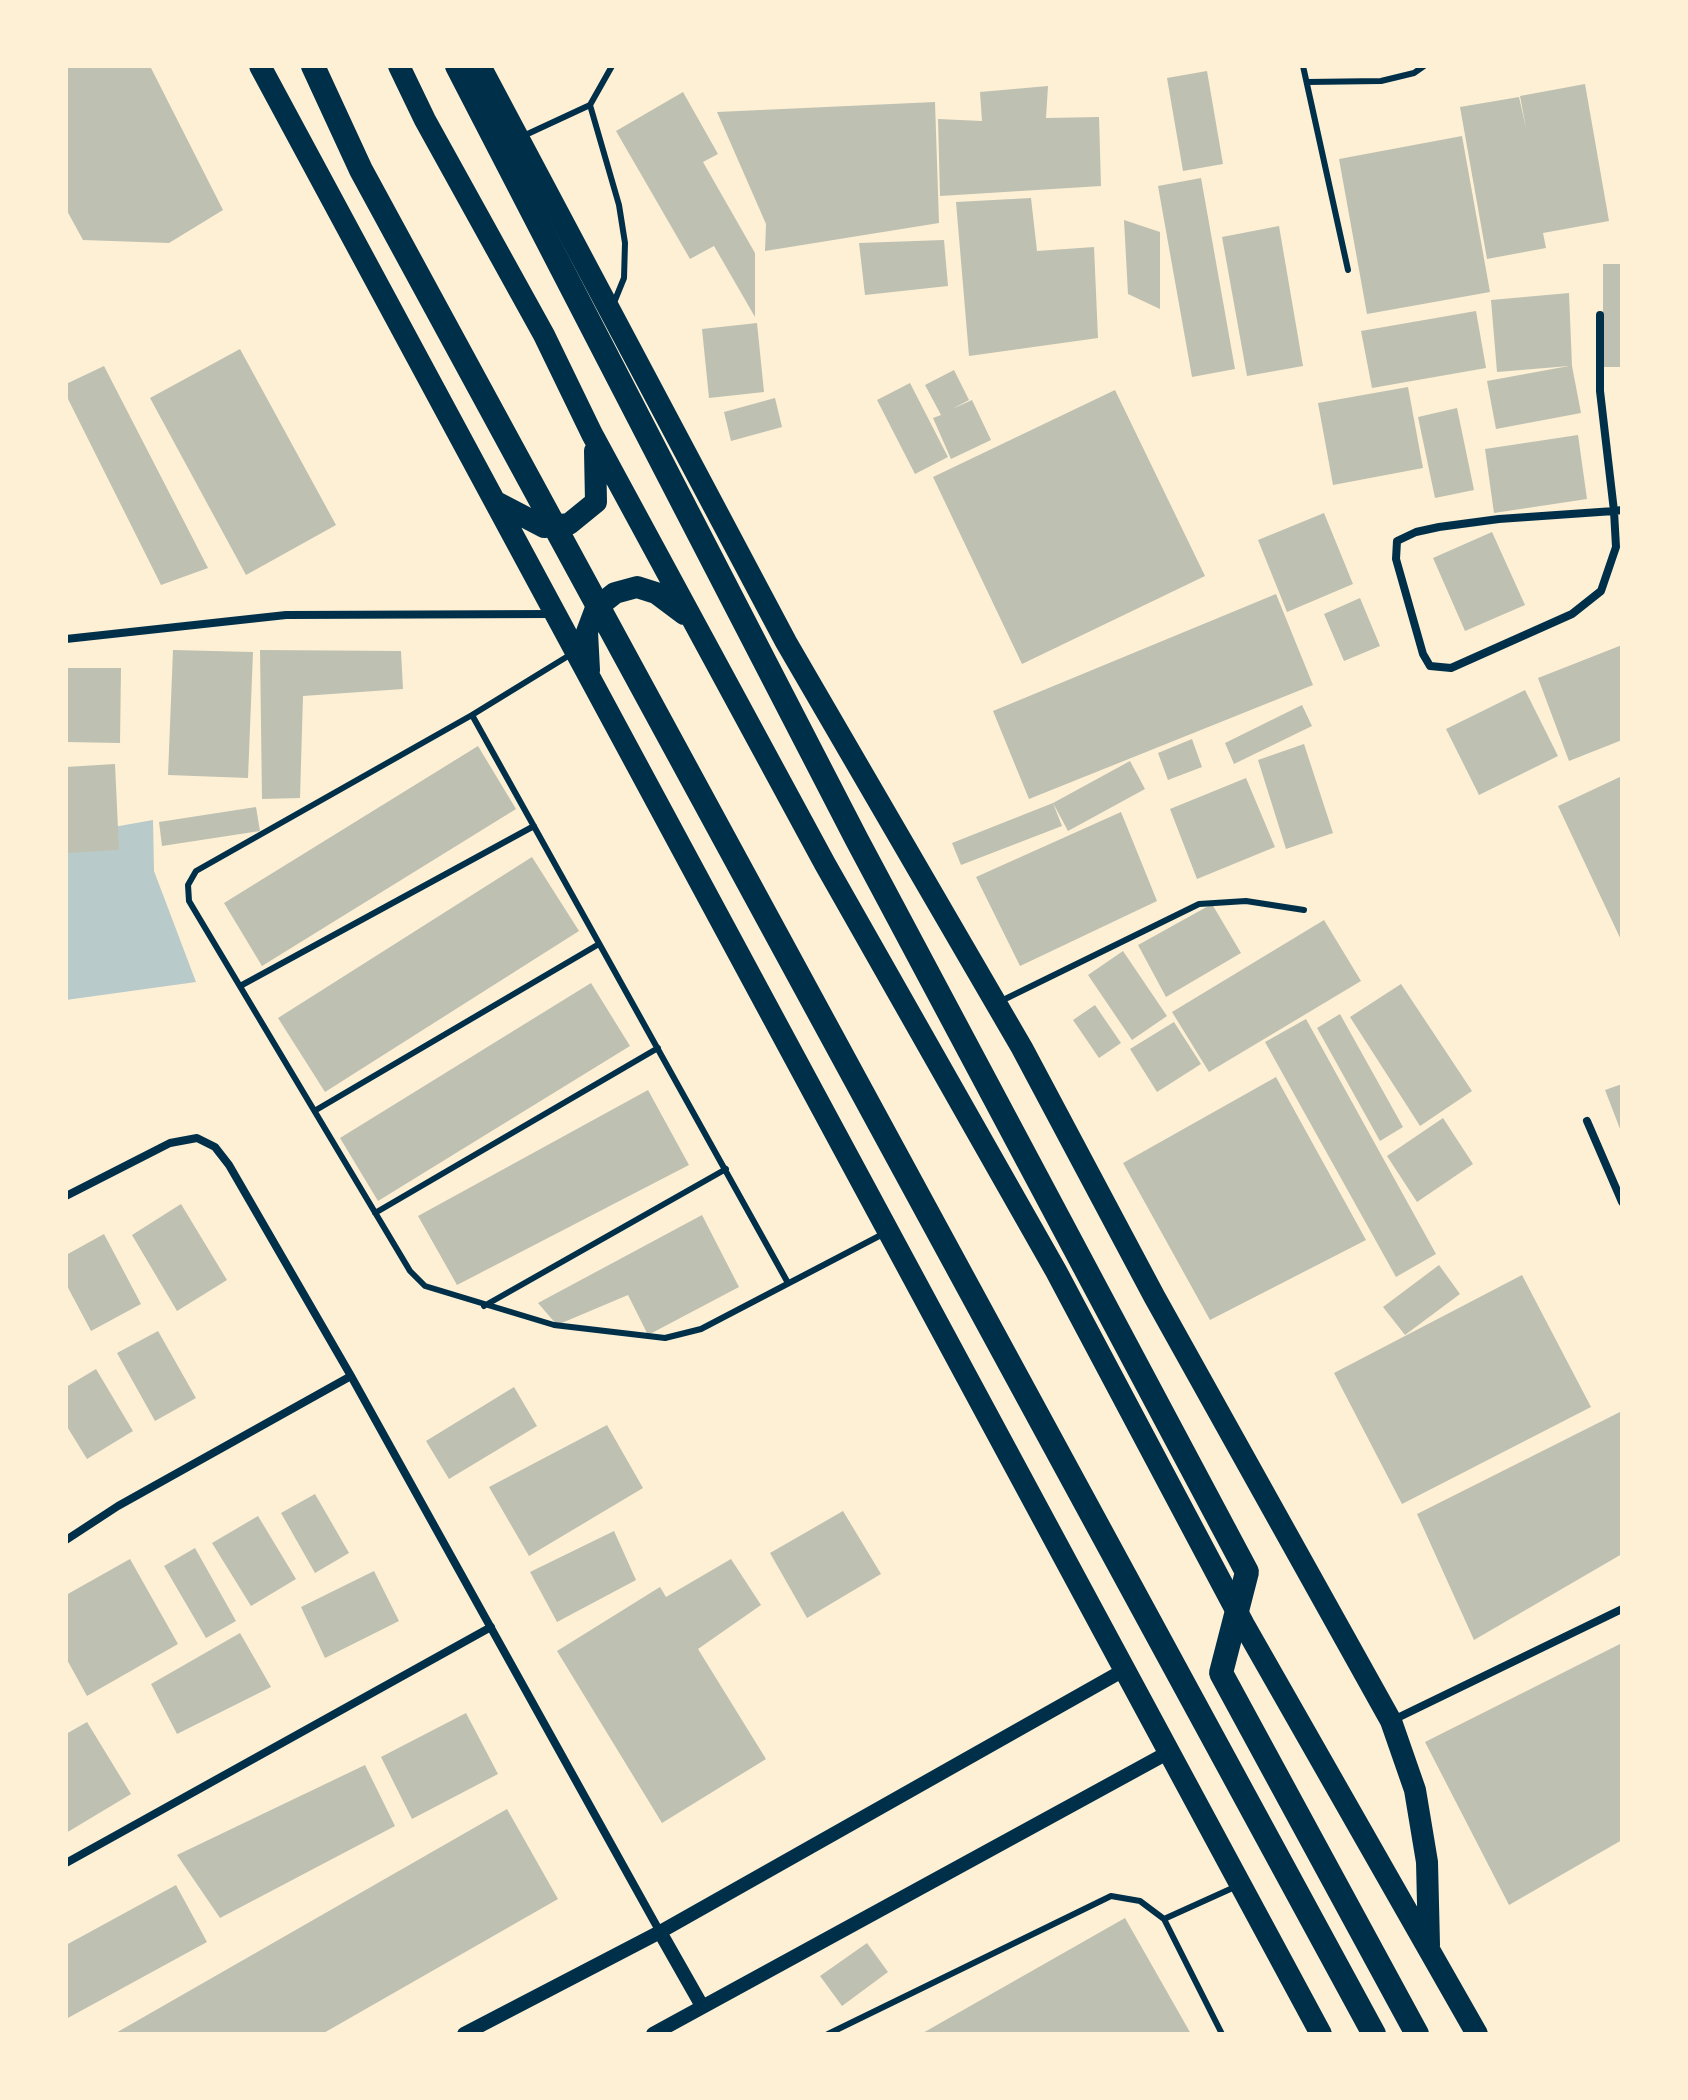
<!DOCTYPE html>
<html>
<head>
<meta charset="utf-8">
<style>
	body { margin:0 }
	#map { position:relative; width:1688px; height:2100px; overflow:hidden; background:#fdf0d5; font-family:"Fira Sans",sans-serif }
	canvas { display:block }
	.frame { position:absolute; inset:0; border:68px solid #fdf0d5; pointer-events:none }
</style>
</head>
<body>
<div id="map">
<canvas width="1688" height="2100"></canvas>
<div class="frame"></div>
</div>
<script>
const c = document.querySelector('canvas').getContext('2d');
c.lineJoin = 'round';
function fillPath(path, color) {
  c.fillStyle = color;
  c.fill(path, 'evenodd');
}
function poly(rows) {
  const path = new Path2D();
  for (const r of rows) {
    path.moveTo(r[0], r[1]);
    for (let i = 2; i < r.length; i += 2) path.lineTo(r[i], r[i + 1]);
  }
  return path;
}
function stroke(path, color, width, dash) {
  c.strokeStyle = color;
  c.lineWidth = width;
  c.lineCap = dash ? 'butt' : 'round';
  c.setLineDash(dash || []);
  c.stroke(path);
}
const green = poly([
	[66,799,80,833,153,820,154,871,196,982,66,1000]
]);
const building = poly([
	[66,66,150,66,223,210,169,243,83,240,66,209],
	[1207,71,1223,164,1183,171,1167,78],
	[1585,84,1609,221,1543,233,1546,248,1487,259,1460,107,1519,97,1526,128,1520,96],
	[1048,86,1046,118,1099,117,1101,186,940,196,938,119,982,121,980,92],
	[683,92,718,154,703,162,755,253,755,317,714,246,690,259,616,131],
	[935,102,939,223,765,251,766,224,717,112],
	[1462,136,1490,292,1367,314,1339,159],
	[1201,178,1235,369,1192,377,1158,186],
	[1031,198,1037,251,1094,247,1098,338,969,356,956,202],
	[1124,220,1160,232,1160,309,1128,294],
	[1279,226,1303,366,1247,376,1222,237],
	[944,240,948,286,865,295,859,243],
	[1603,264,1622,264,1622,367,1603,367],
	[1569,293,1572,366,1581,413,1496,429,1487,381,1569,366,1497,372,1491,300],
	[1476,311,1486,368,1372,388,1361,331],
	[757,323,764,392,709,398,702,329],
	[240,349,336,525,246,575,150,398],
	[104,366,208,568,161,585,66,395,66,384],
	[954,370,969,400,952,409,972,400,991,440,951,459,933,418,941,415,925,385],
	[910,383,948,457,915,474,877,400],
	[1408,387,1423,468,1333,485,1318,403],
	[1115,390,1205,576,1022,664,933,477],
	[775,398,782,427,731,441,724,412],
	[1457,408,1474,490,1435,498,1418,417],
	[1578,435,1587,499,1494,513,1485,449],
	[1324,513,1353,584,1287,612,1258,540],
	[1492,532,1525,605,1465,631,1433,558],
	[1276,594,1313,685,1029,799,993,711],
	[1360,598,1380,646,1344,661,1324,614],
	[1622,645,1622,740,1569,761,1538,678],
	[173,650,253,652,248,778,168,775],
	[260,650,401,651,403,689,303,696,300,798,262,799],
	[66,668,121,668,120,743,66,742],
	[1525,690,1558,756,1479,795,1446,729],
	[1302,705,1312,726,1234,764,1225,743],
	[1192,739,1202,767,1168,780,1158,753],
	[1304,744,1333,833,1286,849,1258,760],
	[478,746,516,809,262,966,224,903],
	[1130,761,1145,789,1068,831,1053,803],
	[115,764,119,850,66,853,66,767],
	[1622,776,1622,942,1558,806],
	[1246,778,1275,847,1197,879,1170,809],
	[1053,803,1062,826,961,865,952,843],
	[256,807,260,831,162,846,159,822],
	[1121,812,1157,901,1020,966,976,877],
	[532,857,579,931,325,1092,278,1018],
	[1212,904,1241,953,1166,997,1138,945],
	[1324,920,1361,981,1209,1072,1172,1012],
	[1123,951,1167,1016,1132,1040,1088,975],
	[591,983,630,1046,378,1201,340,1138],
	[1401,984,1472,1091,1420,1126,1350,1017],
	[1095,1005,1121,1043,1099,1058,1073,1020],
	[1340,1014,1403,1127,1380,1141,1317,1028],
	[1306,1019,1436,1254,1396,1277,1265,1042],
	[1174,1022,1201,1064,1157,1092,1130,1049],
	[1276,1077,1366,1240,1210,1320,1123,1163],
	[1622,1084,1622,1134,1605,1090],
	[648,1090,689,1165,457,1285,418,1216],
	[1443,1118,1473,1164,1417,1202,1387,1156],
	[181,1204,227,1280,177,1311,132,1235],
	[702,1215,739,1287,648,1335,628,1295,557,1325,538,1303],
	[104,1234,141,1304,91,1331,66,1284,66,1255],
	[1439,1265,1460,1294,1405,1335,1383,1307],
	[1522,1275,1591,1407,1402,1504,1334,1373],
	[158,1331,196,1398,155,1421,117,1353],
	[96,1369,133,1431,87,1459,66,1425,66,1387],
	[514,1387,537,1426,449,1479,426,1441],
	[1622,1411,1622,1554,1474,1640,1417,1514],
	[607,1425,643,1488,529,1556,489,1487],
	[315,1494,349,1553,315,1573,281,1513],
	[843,1511,881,1574,807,1618,770,1553],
	[258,1516,296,1579,251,1606,212,1543],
	[614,1531,636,1580,557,1622,530,1572],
	[195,1548,236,1621,206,1638,164,1566],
	[130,1559,178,1644,87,1696,66,1658,66,1595],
	[731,1559,761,1605,698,1649,766,1759,662,1823,557,1651,660,1587,666,1597],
	[374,1571,399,1621,325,1658,301,1607],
	[240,1633,271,1687,177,1734,151,1684],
	[1622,1643,1622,1840,1509,1905,1425,1742],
	[466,1713,498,1774,412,1819,381,1757],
	[87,1722,131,1794,66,1833,66,1734],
	[365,1765,395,1826,220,1918,177,1855],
	[507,1809,558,1899,322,2034,114,2034],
	[176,1885,207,1942,66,2019,66,1945],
	[1125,1918,1191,2034,921,2034],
	[867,1943,888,1972,842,2006,820,1976]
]);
const service = poly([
	[612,66,590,105,619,205,625,243,624,278,613,305],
	[1303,66,1348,270],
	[1307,82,1381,81,1414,73,1424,66],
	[521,137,590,105],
	[573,653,472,715,196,871,188,885,189,901,410,1271,425,1286,554,1325,665,1338,701,1329,883,1234],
	[472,715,788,1283],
	[242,985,534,826],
	[999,1002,1199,904,1246,901,1304,910],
	[316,1110,599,944],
	[375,1213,658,1048],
	[484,1306,726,1169],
	[1164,1919,1237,1886],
	[828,2034,1111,1896,1140,1901,1164,1919,1222,2034]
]);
const minor = poly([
	[1600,315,1600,391,1614,511,1616,547,1601,591,1572,614,1451,668,1430,666,1423,654,1396,559,1397,541,1416,532,1439,527,1499,519,1614,511,1622,510],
	[66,639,286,615,552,614],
	[1587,1121,1622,1202],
	[66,1196,170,1143,197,1138,215,1147,229,1165,351,1376,660,1932],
	[66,1540,118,1506,351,1376],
	[1391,1721,1622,1609],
	[66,1863,491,1627]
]);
const tertiary = poly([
	[660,1932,702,2006],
	[464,2034,660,1932,1124,1670],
	[653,2034,1169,1752]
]);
const trunk = poly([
	[260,66,1321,2034],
	[399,66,425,120,544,335,592,434,825,864,1056,1271,1244,1625,1477,2034],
	[480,66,786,642,1022,1048,1154,1296,1391,1721,1415,1790,1427,1862,1429,1945],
	[496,502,544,527,569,524,596,502,595,451],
	[589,670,587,632,596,608,615,593,637,587,656,593,684,614]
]);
const motorway = poly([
	[313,66,361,170,1374,2034],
	[457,66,857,840,1247,1572,1221,1673,1417,2034]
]);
fillPath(green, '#b9caca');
fillPath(building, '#bec0b2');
stroke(service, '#003049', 6);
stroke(minor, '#003049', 8);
stroke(tertiary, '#003049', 14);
stroke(trunk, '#003049', 22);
stroke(motorway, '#003049', 24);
</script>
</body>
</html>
